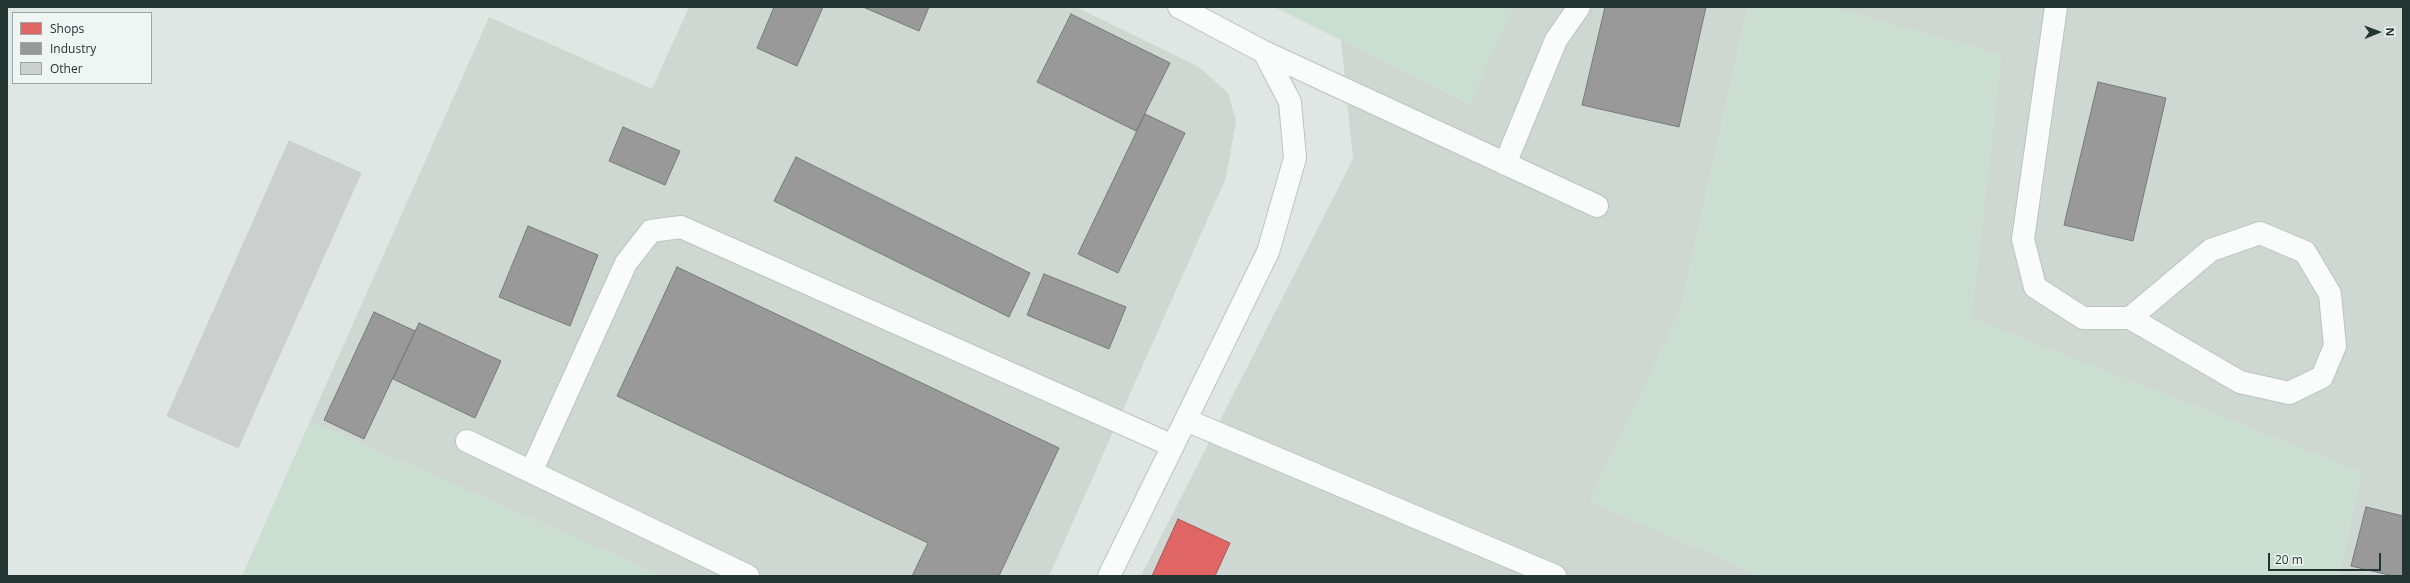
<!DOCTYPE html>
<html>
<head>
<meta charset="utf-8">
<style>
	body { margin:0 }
	#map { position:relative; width:2410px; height:583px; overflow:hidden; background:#e0e6e3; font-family:"Open Sans",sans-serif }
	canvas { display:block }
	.frame { position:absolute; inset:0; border:8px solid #223532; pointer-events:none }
	.legend { position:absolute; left:12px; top:12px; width:140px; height:72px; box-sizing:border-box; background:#eef5f2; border:1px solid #9ca8a5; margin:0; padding:5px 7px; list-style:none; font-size:12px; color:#223532 }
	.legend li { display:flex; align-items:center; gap:8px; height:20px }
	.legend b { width:20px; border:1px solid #9ca8a5 }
	.north { position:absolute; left:2358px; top:12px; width:40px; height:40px; -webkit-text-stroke:3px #eef5f2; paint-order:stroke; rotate:89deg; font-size:11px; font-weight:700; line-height:16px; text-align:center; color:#223532 }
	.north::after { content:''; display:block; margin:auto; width:14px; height:18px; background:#223532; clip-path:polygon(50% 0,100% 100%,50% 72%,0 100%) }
	.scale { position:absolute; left:2268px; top:553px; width:113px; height:18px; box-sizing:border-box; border:2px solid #223532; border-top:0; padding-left:5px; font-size:12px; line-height:14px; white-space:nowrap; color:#223532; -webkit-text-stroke:3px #eef5f2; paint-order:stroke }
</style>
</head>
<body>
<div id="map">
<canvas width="2410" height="583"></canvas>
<div class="frame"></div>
<ul class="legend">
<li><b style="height:11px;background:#e06666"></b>Shops</li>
<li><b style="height:11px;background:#999"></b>Industry</li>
<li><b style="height:11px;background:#cbcfce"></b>Other</li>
</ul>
<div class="north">N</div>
<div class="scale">20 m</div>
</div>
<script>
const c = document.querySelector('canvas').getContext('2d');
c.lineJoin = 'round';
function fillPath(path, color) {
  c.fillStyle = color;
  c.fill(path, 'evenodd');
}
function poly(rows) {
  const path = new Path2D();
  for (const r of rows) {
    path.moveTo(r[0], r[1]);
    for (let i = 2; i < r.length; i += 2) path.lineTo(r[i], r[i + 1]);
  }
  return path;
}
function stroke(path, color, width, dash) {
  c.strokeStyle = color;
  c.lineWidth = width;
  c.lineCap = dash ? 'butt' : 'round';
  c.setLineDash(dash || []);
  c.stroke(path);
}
const built = poly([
	[689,7,1076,7,1199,67,1228,93,1236,121,1226,178,1049,576,662,576,310,421,489,17,652,89],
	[1512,7,1748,7,1680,312,1590,501,1761,576,1141,576,1353,159,1341,40,1469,104],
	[1831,7,2403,7,2403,576,2339,576,2361,472,1971,318,2001,55]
]);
const green = poly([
	[1274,7,1512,7,1470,104],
	[1748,7,1831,7,2001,55,1971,318,2361,472,2339,576,1761,576,1590,501,1680,312],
	[310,421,662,576,242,576]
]);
const shops = poly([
	[1178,519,1230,543,1215,576,1152,576,1178,519]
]);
const industry = poly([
	[774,7,823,7,797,66,757,48,774,7],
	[863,7,929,7,919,31,863,7],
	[1605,7,1706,7,1679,127,1582,105,1605,7],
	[1071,14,1170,63,1136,131,1037,82,1071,14],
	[2098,82,2166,98,2133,241,2064,225,2098,82],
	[1145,114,1185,133,1118,273,1078,254,1145,114],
	[623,127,680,151,665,185,609,161,623,127],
	[796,157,1030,273,1009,317,774,201,796,157],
	[528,226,598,255,570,326,499,297,528,226],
	[677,267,1059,448,999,576,912,576,928,543,617,396,677,267],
	[1044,274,1126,307,1109,349,1027,315,1044,274],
	[374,312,415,331,364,439,324,420,374,312],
	[419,323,501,361,475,418,393,379,419,323],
	[2366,507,2403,516,2403,576,2393,576,2351,566,2366,507]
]);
const building = poly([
	[289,141,361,173,238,448,167,416,289,141]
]);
const minor = poly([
	[2056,7,2023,239,2035,287,2083,318,2130,318,2240,382,2289,393,2322,377,2335,346,2330,294,2305,252,2260,233,2211,250,2130,318],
	[1264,52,1597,206],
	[1505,164,1556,40,1579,7],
	[1186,420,1555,576],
	[467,441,748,576],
	[531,472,626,263,651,231,681,227,1173,446],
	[1109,576,1268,252,1295,158,1290,102,1264,52,1179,7]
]);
fillPath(built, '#cfd7d3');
fillPath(green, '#cbded2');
fillPath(shops, '#e06666');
stroke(shops, '#a75756', 1);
fillPath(industry, '#999');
stroke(industry, '#757b7a', 1);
fillPath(building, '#cbcfce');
stroke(building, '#c9cecc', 1);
stroke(minor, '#bdc3c0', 24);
stroke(minor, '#fafbfb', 22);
</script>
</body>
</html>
